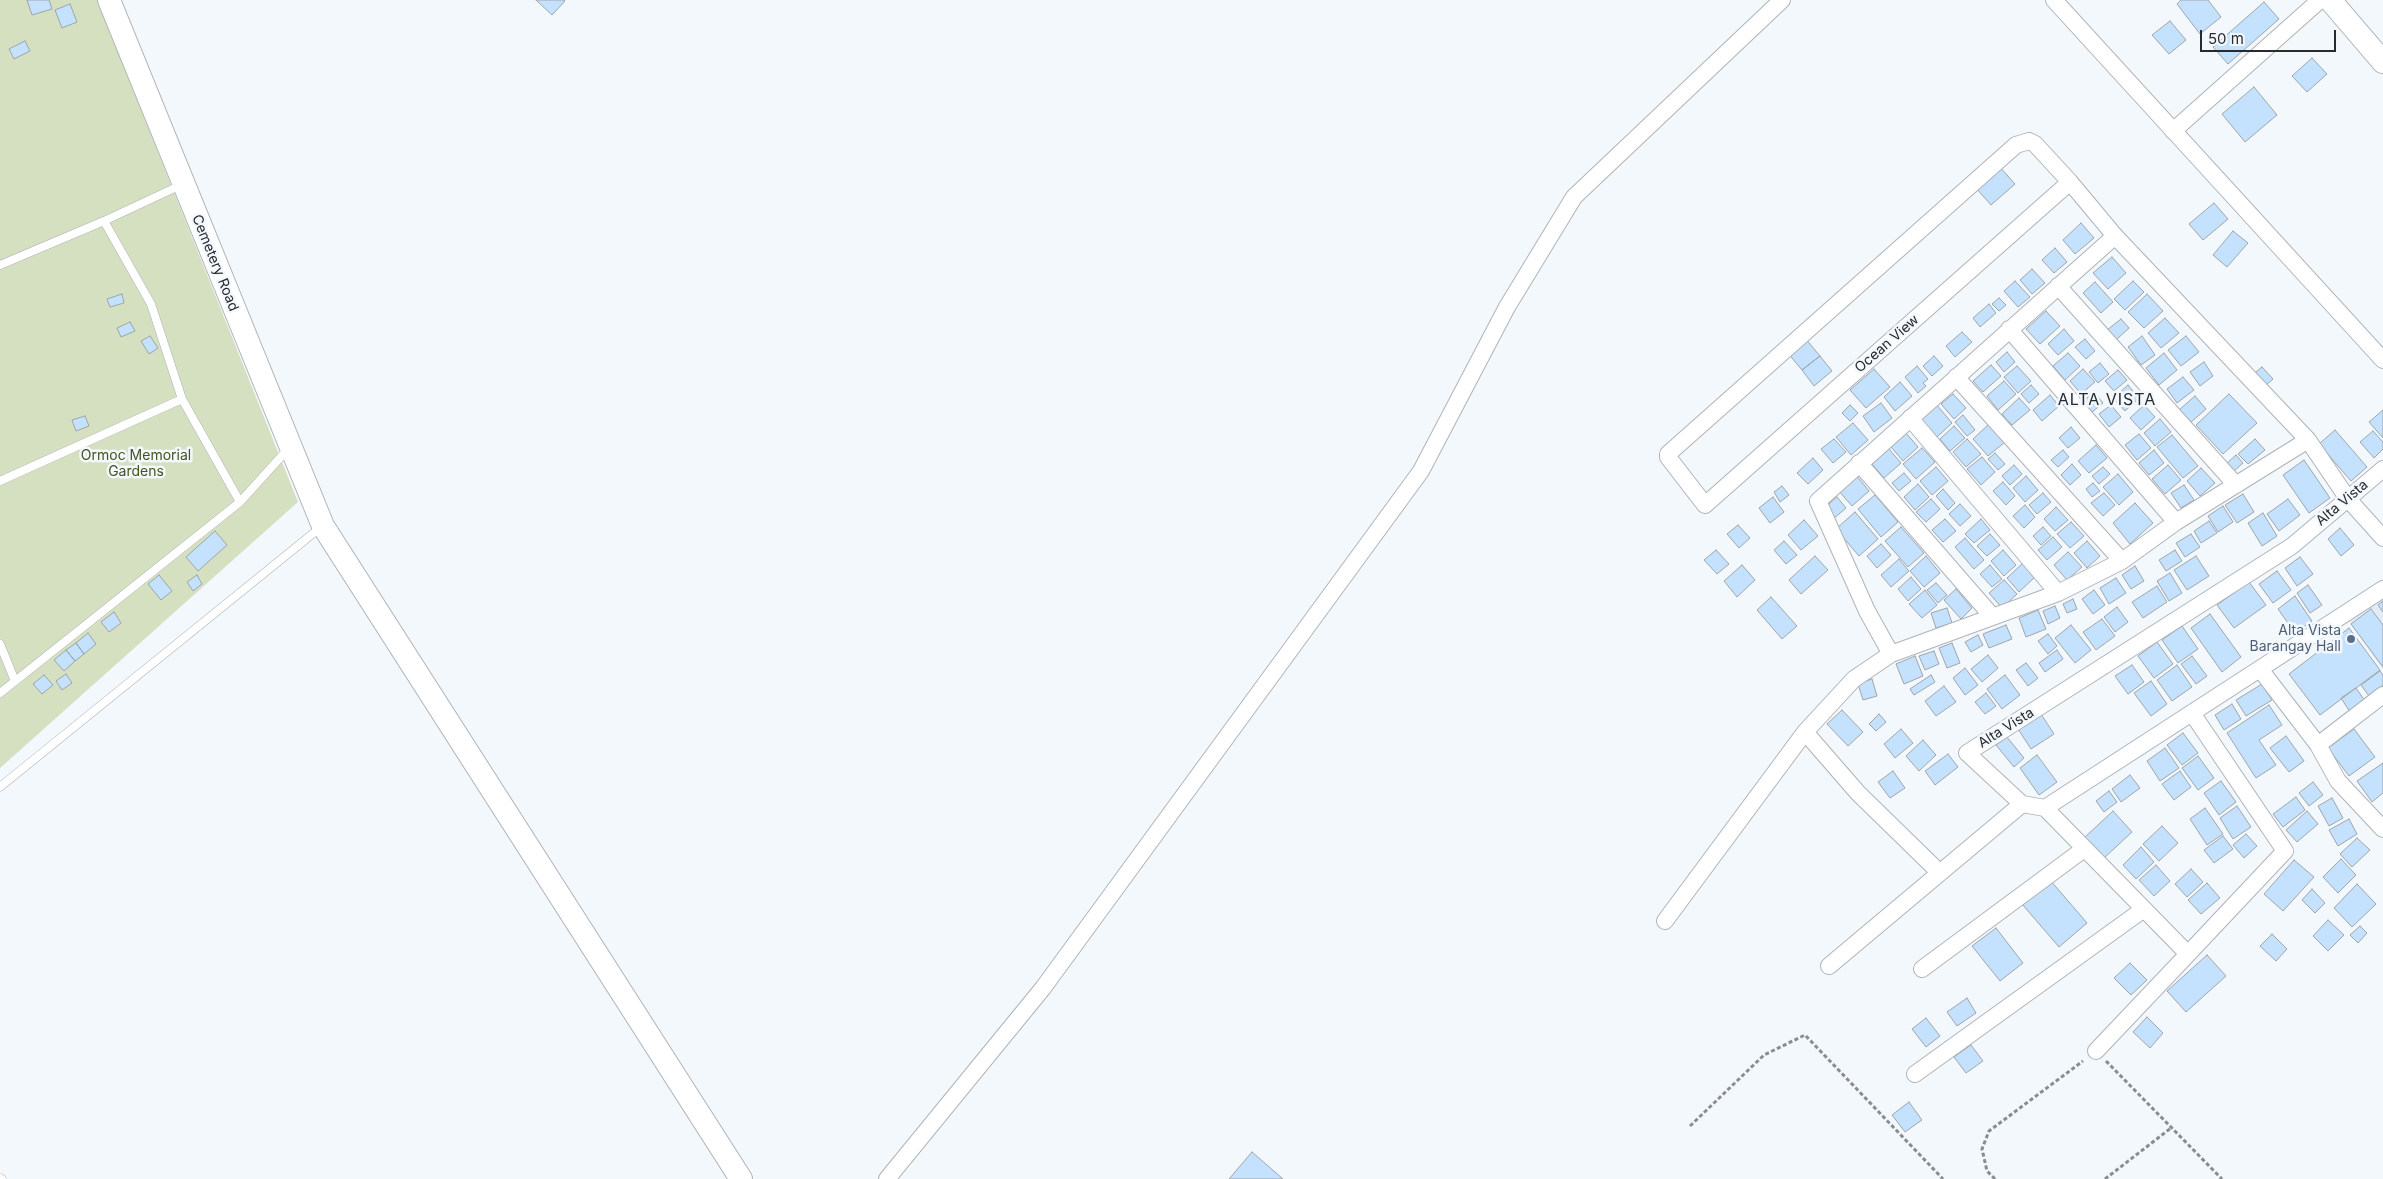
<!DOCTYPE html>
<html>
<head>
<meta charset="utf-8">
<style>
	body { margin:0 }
	#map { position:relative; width:2383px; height:1179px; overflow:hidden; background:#f3f8fd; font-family:Inter,sans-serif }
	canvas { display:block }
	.scale { position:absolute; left:2200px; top:30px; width:136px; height:22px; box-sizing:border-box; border:2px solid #282a2c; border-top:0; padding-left:6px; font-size:15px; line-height:18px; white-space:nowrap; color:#282a2c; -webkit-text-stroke:4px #f3f8fd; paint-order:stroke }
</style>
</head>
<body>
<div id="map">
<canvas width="2383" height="1179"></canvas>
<div class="scale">50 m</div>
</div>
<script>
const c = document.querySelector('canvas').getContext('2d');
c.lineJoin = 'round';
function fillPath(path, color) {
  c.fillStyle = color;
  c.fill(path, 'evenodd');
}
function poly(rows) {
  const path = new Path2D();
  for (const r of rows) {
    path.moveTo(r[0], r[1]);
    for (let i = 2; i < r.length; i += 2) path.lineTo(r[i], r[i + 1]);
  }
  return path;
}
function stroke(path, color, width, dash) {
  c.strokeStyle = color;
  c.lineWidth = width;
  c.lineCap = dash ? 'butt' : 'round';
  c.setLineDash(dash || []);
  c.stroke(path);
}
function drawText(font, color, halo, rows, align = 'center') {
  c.font = font + ' Inter,sans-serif';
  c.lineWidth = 5;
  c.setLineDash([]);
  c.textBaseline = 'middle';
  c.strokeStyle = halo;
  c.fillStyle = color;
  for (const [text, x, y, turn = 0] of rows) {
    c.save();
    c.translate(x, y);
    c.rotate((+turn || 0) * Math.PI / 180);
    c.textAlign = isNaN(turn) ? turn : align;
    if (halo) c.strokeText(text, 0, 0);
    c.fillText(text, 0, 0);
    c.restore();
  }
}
const built = poly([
	[2383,597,2383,670,2349,622]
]);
const green = poly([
	[0,0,97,0,298,502,0,768]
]);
const building = poly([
	[27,0,49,0,52,9,32,15,27,0],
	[536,0,564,0,565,1,552,15,536,0],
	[2181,0,2208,0,2221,17,2200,34,2177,4,2181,0],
	[2264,2,2279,19,2228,64,2213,47,2264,2],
	[70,4,77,22,62,28,55,10,70,4],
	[2170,21,2186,40,2169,54,2152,35,2170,21],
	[25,41,30,51,14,59,9,49,25,41],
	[2312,58,2327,74,2307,92,2292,76,2312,58],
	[2254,87,2277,115,2245,142,2222,114,2254,87],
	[1999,166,2015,184,1991,205,1975,187,1999,166],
	[2214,203,2228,219,2203,240,2189,224,2214,203],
	[2081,223,2094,238,2075,254,2063,240,2081,223],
	[2233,231,2248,243,2227,267,2213,255,2233,231],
	[2055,248,2067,262,2054,273,2042,260,2055,248],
	[2112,257,2126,273,2108,289,2093,273,2112,257],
	[2032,269,2045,283,2032,294,2020,280,2032,269],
	[2015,281,2030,297,2018,307,2004,291,2015,281],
	[2133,281,2144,292,2125,310,2114,299,2133,281],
	[2095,282,2113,302,2101,313,2083,293,2095,282],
	[122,294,124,303,110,307,107,299,122,294],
	[2147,294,2163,311,2144,328,2128,312,2147,294],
	[1999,298,2006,305,1999,311,1992,304,1999,298],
	[1989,304,1996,313,1980,327,1973,318,1989,304],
	[2046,311,2060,326,2040,344,2026,329,2046,311],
	[2165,318,2179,333,2161,348,2148,333,2165,318],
	[2121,319,2129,328,2116,340,2107,330,2121,319],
	[130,322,135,331,121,337,117,328,130,322],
	[2064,329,2074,341,2058,355,2048,344,2064,329],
	[1962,332,1972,342,1955,357,1946,346,1962,332],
	[150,336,158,348,149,354,141,341,150,336],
	[2142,336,2155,355,2141,365,2128,347,2142,336],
	[2186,336,2199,352,2181,366,2168,350,2186,336],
	[1805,338,1820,356,1802,370,1787,352,1805,338],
	[2085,339,2095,351,2086,359,2075,347,2085,339],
	[2007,352,2015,362,2004,372,1996,362,2007,352],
	[2068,353,2080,366,2065,380,2053,366,2068,353],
	[2164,353,2177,370,2159,385,2146,368,2164,353],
	[1820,356,1832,371,1814,386,1802,370,1820,356],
	[1934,356,1943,366,1932,376,1923,366,1934,356],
	[2204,362,2213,376,2200,386,2190,372,2204,362],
	[2100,363,2109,374,2098,383,2089,372,2100,363],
	[1991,365,2001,376,1983,392,1973,381,1991,365],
	[1917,366,1928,379,1923,383,1926,386,1918,393,1905,377,1917,366],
	[2017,366,2031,381,2018,393,2004,377,2017,366],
	[2262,367,2273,379,2261,390,2250,377,2262,367],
	[1874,369,1890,387,1866,408,1850,390,1874,369],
	[2083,369,2095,382,2081,394,2070,381,2083,369],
	[2118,370,2127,380,2114,391,2105,381,2118,370],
	[2183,377,2194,390,2177,403,2167,389,2183,377],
	[2004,381,2016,394,1998,410,1987,396,2004,381],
	[1900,382,1912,396,1895,411,1884,397,1900,382],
	[2031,385,2039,394,2029,403,2021,394,2031,385],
	[2128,385,2139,398,2125,411,2113,398,2128,385],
	[2094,392,2103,403,2091,413,2082,402,2094,392],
	[1953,394,1966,408,1954,419,1941,404,1953,394],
	[2229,394,2257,423,2223,454,2196,425,2229,394],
	[2050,395,2059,406,2042,421,2033,410,2050,395],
	[2195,396,2206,409,2190,423,2179,410,2195,396],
	[2019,398,2030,410,2012,425,2002,414,2019,398],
	[1881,403,1892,418,1874,432,1863,416,1881,403],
	[1936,404,1952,423,1936,438,1919,419,1936,404],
	[1850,405,1858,413,1850,421,1842,413,1850,405],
	[2111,405,2121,417,2109,427,2099,414,2111,405],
	[2144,405,2155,417,2141,430,2130,418,2144,405],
	[2383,410,2383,438,2369,422,2383,410],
	[1963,415,1975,430,1967,436,1955,422,1963,415],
	[85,416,89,426,76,431,72,420,85,416],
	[2160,419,2171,432,2155,446,2144,433,2160,419],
	[1853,423,1868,440,1851,455,1836,437,1853,423],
	[1989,424,2005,442,1988,456,1973,439,1989,424],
	[1954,426,1965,438,1950,451,1940,439,1954,426],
	[2071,427,2080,438,2068,448,2059,438,2071,427],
	[2335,430,2367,467,2351,481,2319,444,2335,430],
	[2373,431,2383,442,2383,449,2374,458,2360,442,2373,431],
	[1906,433,1918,447,1903,461,1891,447,1906,433],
	[2139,434,2151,448,2137,460,2125,445,2139,434],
	[2172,435,2198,466,2183,478,2157,447,2172,435],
	[1834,439,1846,452,1833,463,1821,449,1834,439],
	[1967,439,1981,454,1966,467,1953,452,1967,439],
	[2255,439,2265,450,2248,464,2238,454,2255,439],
	[2096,445,2107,458,2089,473,2078,461,2096,445],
	[1922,448,1935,462,1916,479,1903,464,1922,448],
	[1889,449,1901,463,1884,478,1872,464,1889,449],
	[2063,450,2069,457,2058,467,2051,460,2063,450],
	[2154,450,2164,463,2149,475,2139,463,2154,450],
	[1995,453,2005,464,1998,470,1988,459,1995,453],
	[2236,455,2243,463,2233,472,2226,464,2236,455],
	[1982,457,1995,472,1981,485,1967,469,1982,457],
	[1813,458,1823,470,1808,484,1797,473,1813,458],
	[2304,460,2330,498,2309,513,2283,475,2304,460],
	[2072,464,2081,475,2070,485,2061,475,2072,464],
	[2014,465,2022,474,2010,485,2002,476,2014,465],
	[2168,465,2181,480,2165,494,2152,479,2168,465],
	[1936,467,1948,481,1932,495,1920,481,1936,467],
	[2103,467,2110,474,2099,484,2092,476,2103,467],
	[2201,468,2215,483,2200,496,2187,481,2201,468],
	[1904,473,1911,481,1899,491,1892,483,1904,473],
	[2118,474,2133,492,2119,505,2103,487,2118,474],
	[1856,475,1869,491,1852,506,1838,490,1856,475],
	[2026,476,2038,490,2025,502,2013,488,2026,476],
	[2003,482,2015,496,2006,505,1993,491,2003,482],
	[2093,483,2100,491,2092,497,2086,489,2093,483],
	[1918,484,1929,497,1915,510,1904,497,1918,484],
	[2184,485,2194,500,2181,508,2171,493,2184,485],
	[1782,486,1789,495,1780,502,1774,492,1782,486],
	[1943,489,1955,503,1948,510,1936,496,1943,489],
	[2043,493,2051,502,2037,514,2029,505,2043,493],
	[2104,493,2115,505,2103,516,2091,503,2104,493],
	[2243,494,2254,512,2237,523,2225,505,2243,494],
	[1875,495,1898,522,1881,537,1858,509,1875,495],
	[1773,497,1784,512,1770,523,1759,508,1773,497],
	[1837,497,1846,508,1833,519,1824,508,1837,497],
	[1931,499,1940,509,1926,522,1916,512,1931,499],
	[2288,499,2300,515,2279,531,2267,514,2288,499],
	[2135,503,2153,523,2130,544,2113,523,2135,503],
	[1960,504,1971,516,1960,526,1949,514,1960,504],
	[2025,505,2035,517,2024,528,2013,516,2025,505],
	[2223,506,2233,522,2218,532,2208,516,2223,506],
	[2056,507,2068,520,2055,531,2044,519,2056,507],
	[1855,512,1878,539,1859,556,1836,529,1855,512],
	[2263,513,2277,536,2262,546,2248,523,2263,513],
	[1945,519,1956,531,1943,542,1932,530,1945,519],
	[1981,519,1990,530,1974,543,1965,534,1981,519],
	[1804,520,1818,536,1801,550,1788,535,1804,520],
	[2209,521,2217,533,2201,543,2194,531,2209,521],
	[2071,522,2084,536,2070,548,2057,534,2071,522],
	[1738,525,1750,538,1739,548,1727,534,1738,525],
	[1901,527,1924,553,1908,567,1885,541,1901,527],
	[2043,527,2051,536,2041,545,2033,536,2043,527],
	[2340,528,2354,545,2341,556,2328,539,2340,528],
	[215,531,227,545,198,571,186,557,215,531],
	[1990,534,2000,545,1987,556,1977,546,1990,534],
	[2191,534,2200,547,2185,557,2176,543,2191,534],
	[2053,537,2062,547,2047,560,2038,550,2053,537],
	[1965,538,1984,560,1974,569,1955,547,1965,538],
	[1784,541,1797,555,1786,564,1774,550,1784,541],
	[2087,541,2100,556,2087,568,2074,553,2087,541],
	[1881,544,1891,555,1877,568,1867,556,1881,544],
	[1716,550,1729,564,1717,574,1704,560,1716,550],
	[2003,550,2016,565,2004,576,1991,561,2003,550],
	[2175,550,2182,561,2166,571,2159,560,2175,550],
	[2068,552,2082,567,2067,580,2054,565,2068,552],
	[1815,556,1828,570,1801,594,1789,580,1815,556],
	[1926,556,1940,573,1924,587,1910,571,1926,556],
	[2196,556,2209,576,2187,590,2174,570,2196,556],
	[2300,557,2313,574,2297,586,2285,568,2300,557],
	[1899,559,1909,571,1891,587,1881,575,1899,559],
	[2023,563,2035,577,2019,592,2007,578,2023,563],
	[1742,565,1755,580,1737,597,1724,581,1742,565],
	[1990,565,2002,579,1992,587,1980,574,1990,565],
	[2135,566,2144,581,2131,589,2122,575,2135,566],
	[2277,571,2291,590,2273,603,2259,584,2277,571],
	[2170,573,2182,593,2169,601,2157,581,2170,573],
	[159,575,172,591,161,600,148,584,159,575],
	[197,575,202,584,193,591,187,582,197,575],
	[1911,577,1921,589,1908,601,1898,589,1911,577],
	[2116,578,2126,593,2109,604,2100,588,2116,578],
	[2004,580,2017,594,2002,608,1989,593,2004,580],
	[2249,582,2266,605,2234,628,2217,605,2249,582],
	[1936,583,1947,595,1938,603,1927,590,1936,583],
	[2308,585,2322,605,2310,613,2297,593,2308,585],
	[2157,586,2167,602,2143,618,2132,602,2157,586],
	[1956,589,1972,608,1961,619,1944,600,1956,589],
	[1925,590,1937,605,1922,618,1909,604,1925,590],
	[2094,590,2105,605,2093,614,2082,599,2094,590],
	[2295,596,2312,621,2295,633,2278,609,2295,596],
	[1771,597,1797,626,1782,639,1757,610,1771,597],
	[2073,599,2077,609,2067,613,2063,604,2073,599],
	[2383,601,2383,612,2378,605,2383,601],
	[2055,606,2060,618,2048,624,2043,611,2055,606],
	[2117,607,2128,622,2115,632,2104,617,2117,607],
	[1947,608,1952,623,1936,628,1931,613,1947,608],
	[2371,609,2383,625,2383,667,2351,624,2371,609],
	[2038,610,2046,629,2026,637,2019,618,2038,610],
	[114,612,121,623,109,632,101,622,114,612],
	[2210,614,2241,657,2222,672,2191,628,2210,614],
	[2102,619,2115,636,2096,650,2083,632,2102,619],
	[2006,625,2012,639,1989,648,1983,634,2006,625],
	[2071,625,2091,650,2075,663,2055,638,2071,625],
	[2182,626,2198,649,2178,663,2162,640,2182,626],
	[2349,628,2380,670,2320,715,2289,674,2349,628],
	[88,633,96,644,84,654,76,643,88,633],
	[2048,634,2057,646,2048,654,2038,641,2048,634],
	[1978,635,1983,645,1971,652,1965,642,1978,635],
	[2157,642,2173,664,2154,678,2138,656,2157,642],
	[76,643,84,654,75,661,66,650,76,643],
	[1952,643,1960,663,1947,668,1939,648,1952,643],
	[66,650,75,661,64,671,54,660,66,650],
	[2057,650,2063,659,2045,672,2039,663,2057,650],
	[1934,651,1939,664,1925,670,1919,656,1934,651],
	[1988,655,1998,668,1982,682,1971,669,1988,655],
	[1915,656,1923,676,1904,684,1896,664,1915,656],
	[2192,656,2207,676,2196,684,2181,664,2192,656],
	[2026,663,2038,678,2028,686,2016,670,2026,663],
	[2132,665,2144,682,2128,694,2115,676,2132,665],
	[2177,665,2192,687,2172,701,2157,680,2177,665],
	[1965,668,1978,685,1965,695,1953,678,1965,668],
	[2380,671,2383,675,2383,685,2369,696,2361,685,2380,671],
	[66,674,72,683,62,690,56,681,66,674],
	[44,675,53,685,42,694,33,684,44,675],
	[1931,675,1935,682,1914,695,1910,689,1931,675],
	[2005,675,2020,695,2002,709,1987,689,2005,675],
	[1872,679,1877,696,1863,700,1858,684,1872,679],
	[2151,681,2167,704,2151,716,2134,693,2151,681],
	[2262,684,2272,700,2246,716,2236,700,2262,684],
	[1944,686,1956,702,1936,716,1925,701,1944,686],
	[2356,688,2365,701,2350,712,2341,698,2356,688],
	[1986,693,1996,706,1985,714,1975,702,1986,693],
	[2232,704,2241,719,2224,730,2215,715,2232,704],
	[2269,705,2282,725,2259,740,2276,765,2256,778,2227,733,2269,705],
	[1842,710,1863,732,1848,746,1827,724,1842,710],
	[1879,714,1886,722,1876,731,1869,724,1879,714],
	[2041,714,2054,734,2031,749,2018,729,2041,714],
	[1901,729,1913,743,1895,758,1884,744,1901,729],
	[2354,729,2375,757,2349,776,2328,748,2354,729],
	[2183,733,2198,753,2182,765,2167,745,2183,733],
	[2286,736,2304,761,2289,772,2270,748,2286,736],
	[2007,737,2024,758,2014,767,1996,745,2007,737],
	[1923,740,1936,755,1919,771,1906,756,1923,740],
	[2165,748,2179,768,2160,781,2147,761,2165,748],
	[1948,754,1958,767,1935,785,1925,771,1948,754],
	[2037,755,2057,782,2039,795,2020,768,2037,755],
	[2198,756,2214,778,2198,790,2182,768,2198,756],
	[2383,763,2383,793,2372,802,2357,781,2383,763],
	[1893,771,1905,788,1890,798,1878,782,1893,771],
	[2180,771,2191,787,2174,800,2162,784,2180,771],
	[2130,775,2140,788,2121,802,2112,789,2130,775],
	[2221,781,2236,802,2219,815,2204,793,2221,781],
	[2313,782,2323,795,2309,806,2299,793,2313,782],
	[2109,791,2117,802,2104,812,2096,801,2109,791],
	[2296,797,2305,810,2283,827,2273,814,2296,797],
	[2332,798,2343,818,2329,826,2318,806,2332,798],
	[2237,806,2251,827,2233,839,2220,818,2237,806],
	[2205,808,2223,834,2207,845,2190,819,2205,808],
	[2113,811,2132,832,2103,859,2084,838,2113,811],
	[2307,811,2318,824,2297,842,2286,830,2307,811],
	[2349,819,2357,834,2338,846,2329,830,2349,819],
	[2162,826,2178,843,2159,861,2143,844,2162,826],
	[2246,834,2257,846,2244,858,2233,845,2246,834],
	[2223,836,2233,849,2214,863,2204,850,2223,836],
	[2357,838,2370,850,2352,867,2340,854,2357,838],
	[2141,847,2154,862,2136,879,2123,865,2141,847],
	[2341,859,2356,875,2338,893,2323,877,2341,859],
	[2294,860,2314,877,2283,911,2264,894,2294,860],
	[2156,865,2170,881,2154,896,2139,880,2156,865],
	[2191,869,2203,882,2187,897,2175,884,2191,869],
	[2050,880,2087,923,2059,947,2022,904,2050,880],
	[2207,883,2220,898,2201,914,2188,900,2207,883],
	[2357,884,2376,904,2352,927,2334,908,2357,884],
	[2312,889,2325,903,2315,913,2302,900,2312,889],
	[2328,920,2344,935,2328,951,2313,936,2328,920],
	[2360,926,2367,933,2358,943,2350,935,2360,926],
	[1996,928,2023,963,2000,981,1972,946,1996,928],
	[2272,934,2287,949,2276,961,2260,946,2272,934],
	[2207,955,2226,976,2186,1012,2167,991,2207,955],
	[2130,963,2147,980,2131,995,2114,978,2130,963],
	[1967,998,1976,1013,1957,1026,1947,1012,1967,998],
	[2147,1017,2163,1033,2150,1048,2133,1032,2147,1017],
	[1926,1018,1940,1036,1926,1047,1912,1029,1926,1018],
	[1971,1045,1983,1061,1966,1073,1954,1057,1971,1045],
	[1909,1102,1922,1120,1905,1132,1892,1115,1909,1102],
	[1252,1152,1283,1179,1229,1179,1252,1152]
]);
const path = poly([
	[2106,1061,2222,1179],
	[1690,1126,1764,1055,1805,1035,1943,1179],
	[1995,1179,1987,1171,1982,1149,1989,1131,2083,1061],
	[2105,1179,2171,1128]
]);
const lane = poly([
	[104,221,181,185],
	[0,265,104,221,151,304,182,399,240,502],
	[0,481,182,399],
	[0,644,15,681],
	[0,693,240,502,288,449],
	[0,787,321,527],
	[0,1178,2,1179]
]);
const street = poly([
	[2054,0,2383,360],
	[2173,131,2320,0],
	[2070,182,1705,505,1668,457,1668,454,2016,145,2029,141,2035,144,2070,182,2115,236,2308,440,2348,499,2383,538],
	[2115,236,1818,501,1867,611,1891,654,2058,593,2122,561,2176,522,2308,440],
	[2058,286,2236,485],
	[2009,329,2176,522],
	[1956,377,2122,561],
	[1910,418,2058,593],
	[1859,463,1992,616],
	[2383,469,2292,546,1967,753,2022,804,2045,808,2383,589],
	[2260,669,2318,745,2338,781,2383,829],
	[1805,732,1858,793,1940,873],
	[2318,745,2383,695],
	[2045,808,2188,954,2285,851,2192,713],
	[1665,921,1805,732,1854,679,1891,654],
	[1829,966,2022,804],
	[1922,969,2084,849],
	[2096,1051,2188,954],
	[1915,1074,2144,909],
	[887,1179,1043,988,1421,471,1507,307,1574,197,1782,0]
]);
const secondary = poly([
	[109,0,323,526,741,1179],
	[2330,0,2383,62]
]);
const markers = [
	[2351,639,5,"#5c6f8a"]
];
const streetNames = [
	["Cemetery Road",215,263,68],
	["Ocean View",1887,344,-41],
	["Alta Vista",2342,503,-40],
	["Alta Vista",2006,728,-32]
];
const parkNames = [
	["Ormoc Memorial",136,456],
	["Gardens",136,472]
];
const serviceNames = [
	["Alta Vista",2341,631],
	["Barangay Hall",2341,647]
];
const quarterNames = [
	["ALTA VISTA",2107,400]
];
fillPath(built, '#e1ecf7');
fillPath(green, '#d5e0c1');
fillPath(building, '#c4e2fe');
stroke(building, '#9fa4a9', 1);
stroke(lane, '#afb3b8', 9);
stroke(street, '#afb3b8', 18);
stroke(secondary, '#afb3b8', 24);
stroke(path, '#898c90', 3, [4, 2.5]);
stroke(lane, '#fff', 8);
stroke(street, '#fff', 16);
stroke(secondary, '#fff', 22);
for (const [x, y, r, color] of markers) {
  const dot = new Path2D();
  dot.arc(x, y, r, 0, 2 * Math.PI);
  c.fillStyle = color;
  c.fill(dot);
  stroke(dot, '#f3f8fd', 2);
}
drawText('14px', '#282a2c', '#f3f8fd', streetNames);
drawText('14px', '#44541e', '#f3f8fd', parkNames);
drawText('14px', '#4e5e75', '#f3f8fd', serviceNames, 'right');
c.letterSpacing = '1px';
drawText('16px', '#282a2c', '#f3f8fd', quarterNames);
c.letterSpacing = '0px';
</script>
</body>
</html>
